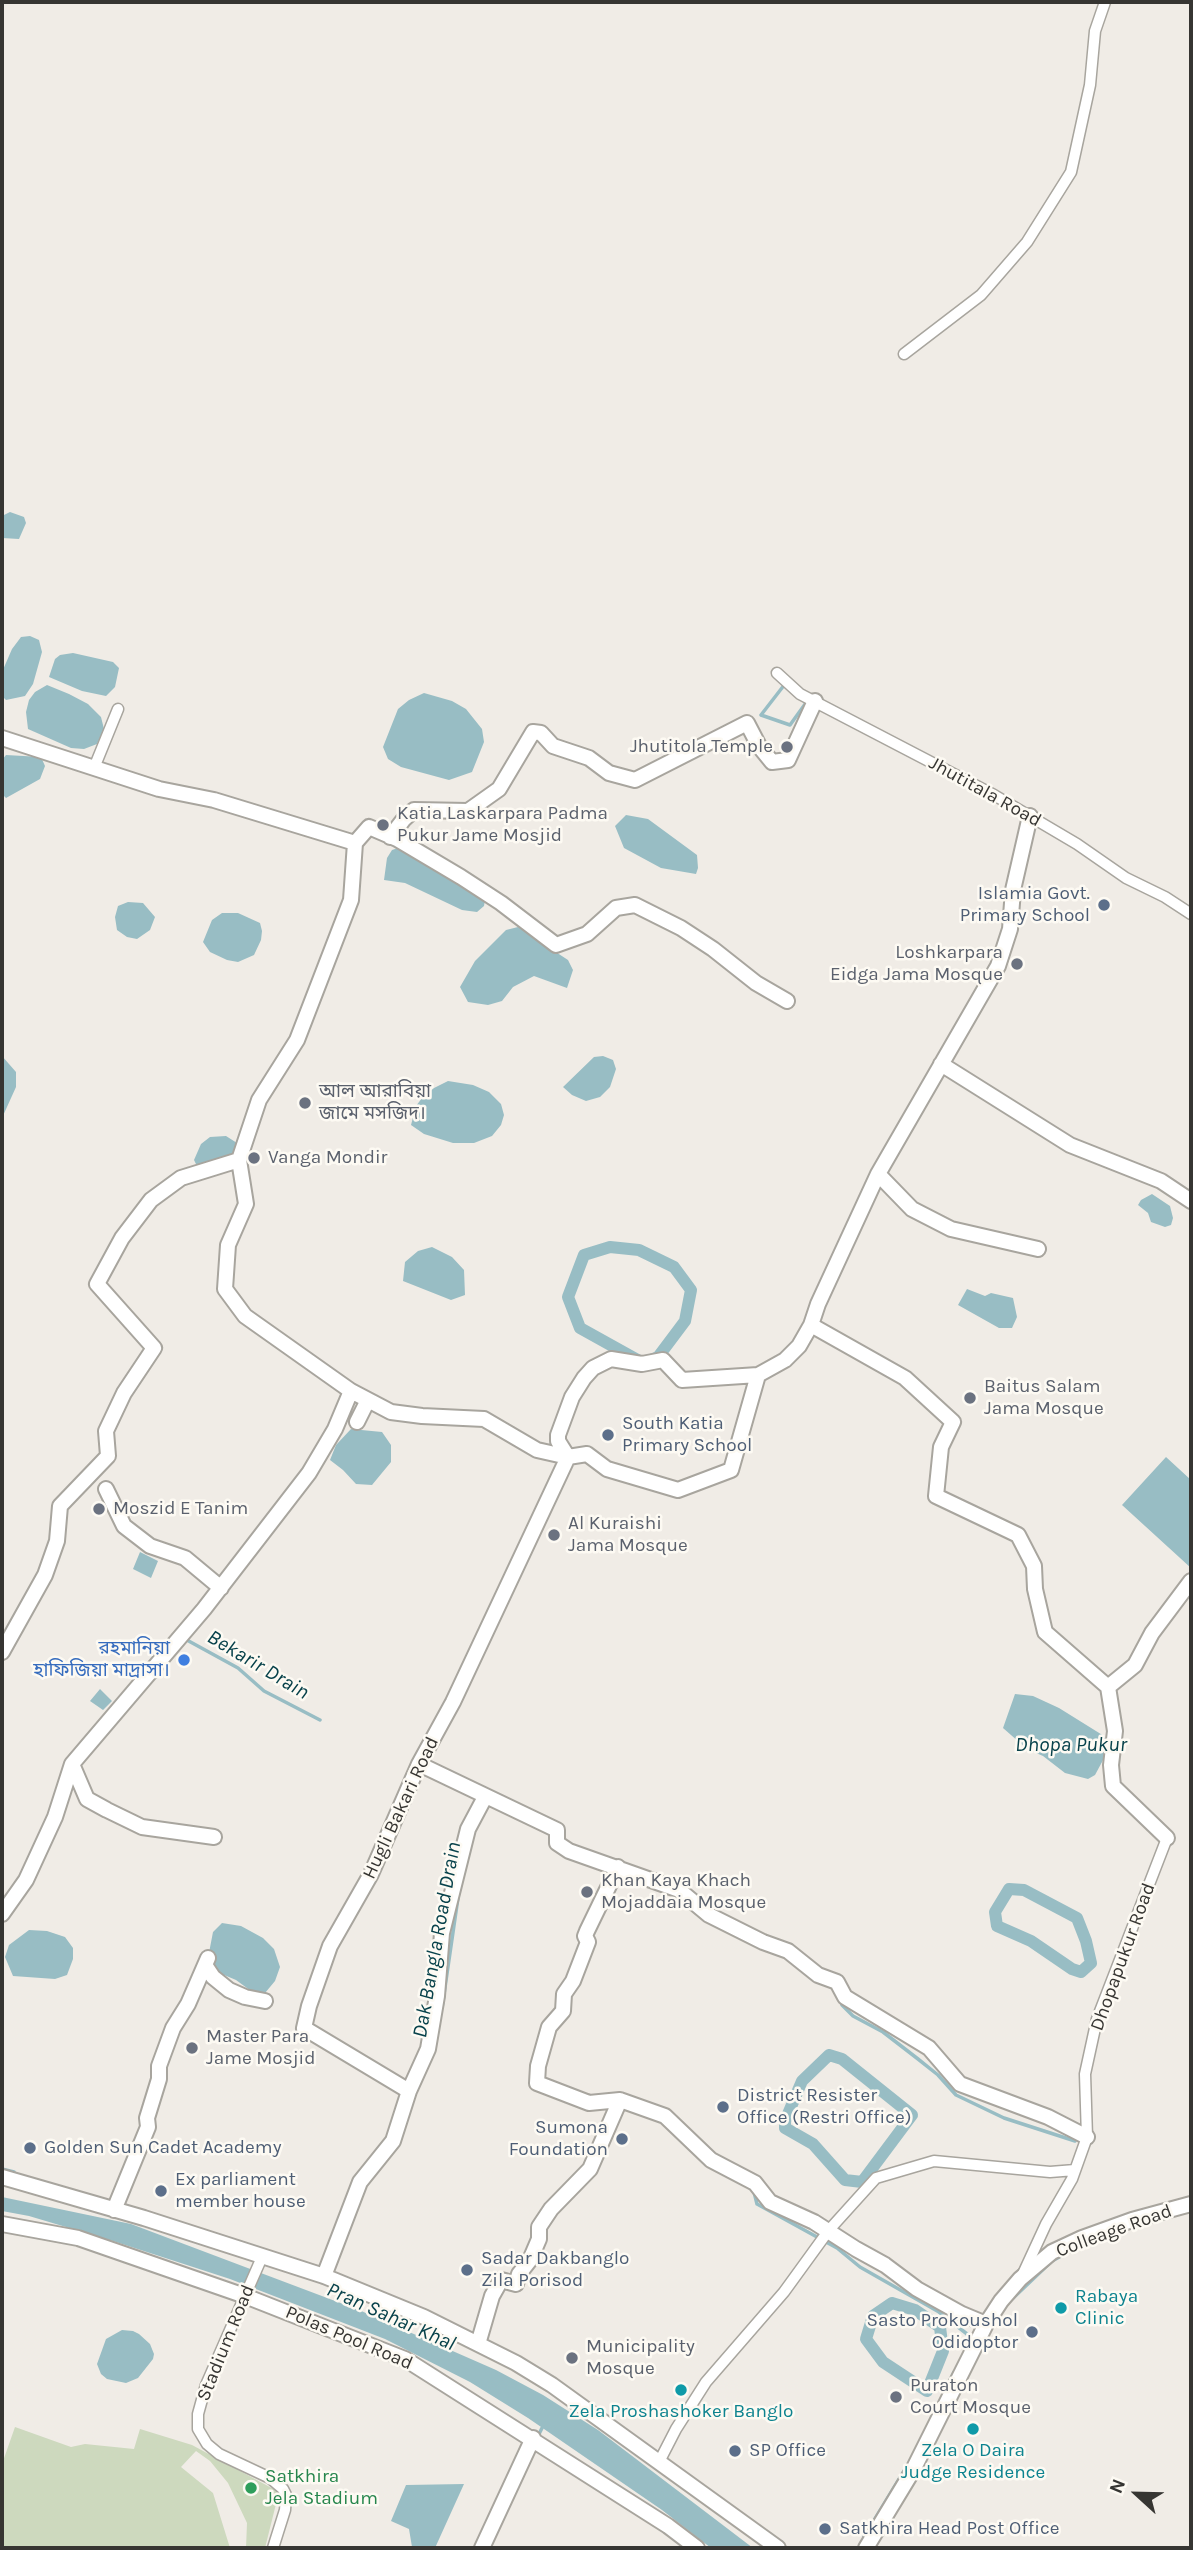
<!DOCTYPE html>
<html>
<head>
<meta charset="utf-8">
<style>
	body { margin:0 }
	#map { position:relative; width:1193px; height:2550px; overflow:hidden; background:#f0ece6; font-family:Karla,sans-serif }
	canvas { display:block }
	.frame { position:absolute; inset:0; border:4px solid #363532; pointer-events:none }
	.north { position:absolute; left:1102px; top:2459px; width:70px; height:70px; -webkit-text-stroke:5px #fdfaf3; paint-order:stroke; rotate:292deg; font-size:19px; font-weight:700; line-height:28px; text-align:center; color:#363532 }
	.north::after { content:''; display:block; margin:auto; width:24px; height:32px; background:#363532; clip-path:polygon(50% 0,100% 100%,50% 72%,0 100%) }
</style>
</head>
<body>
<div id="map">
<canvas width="1193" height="2550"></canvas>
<div class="frame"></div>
<div class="north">N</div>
</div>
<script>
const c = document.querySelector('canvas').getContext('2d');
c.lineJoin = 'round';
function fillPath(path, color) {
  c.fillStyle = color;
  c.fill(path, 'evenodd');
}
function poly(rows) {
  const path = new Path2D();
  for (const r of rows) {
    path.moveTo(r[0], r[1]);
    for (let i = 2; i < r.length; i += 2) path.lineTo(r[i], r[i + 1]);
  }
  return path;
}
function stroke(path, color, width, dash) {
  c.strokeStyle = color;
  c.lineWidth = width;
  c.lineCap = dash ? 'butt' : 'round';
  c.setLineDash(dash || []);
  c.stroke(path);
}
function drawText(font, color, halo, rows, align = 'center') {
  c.font = font + ' Karla,"Noto Sans Bengali",sans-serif';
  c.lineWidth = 5;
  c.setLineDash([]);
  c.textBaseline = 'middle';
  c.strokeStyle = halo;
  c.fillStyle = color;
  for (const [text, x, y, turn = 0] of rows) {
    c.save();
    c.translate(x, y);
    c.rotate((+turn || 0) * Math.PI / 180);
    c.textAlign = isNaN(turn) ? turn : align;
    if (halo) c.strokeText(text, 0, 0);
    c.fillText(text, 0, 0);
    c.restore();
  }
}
const green = poly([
	[15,2427,71,2447,85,2444,134,2449,140,2429,192,2445,279,2492,265,2548,246,2548,247,2523,228,2483,210,2461,196,2451,181,2467,213,2493,230,2548,2,2548,2,2464]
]);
const water = poly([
	[10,512,24,517,26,523,19,539,2,538,2,516],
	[30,636,39,640,42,652,33,684,25,696,6,700,2,696,2,672,12,649,21,637],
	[73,653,113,662,119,668,115,687,106,696,82,691,49,677,55,659,60,655],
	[47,685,69,694,88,704,101,717,104,729,97,744,84,749,71,748,28,729,26,712,29,700,35,692],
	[424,693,452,701,466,709,482,729,484,742,472,772,449,780,401,767,388,759,383,747,398,709,409,700],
	[6,755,41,757,45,766,40,779,6,798,2,794,2,760],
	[626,815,648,819,697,855,698,868,696,874,661,868,624,848,615,826],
	[398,848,407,848,485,900,484,906,477,912,462,910,405,883,384,880,387,858,392,850],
	[128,902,143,903,155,917,150,930,137,939,127,937,117,930,115,917,118,906],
	[222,913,238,913,260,923,262,931,261,940,254,955,238,962,227,960,210,952,203,942,212,920],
	[518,927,532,932,539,941,568,960,573,970,567,988,534,976,513,987,502,1001,488,1005,468,1002,460,987,475,961,506,930],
	[2,1056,16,1072,16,1087,2,1118],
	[603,1056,613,1060,616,1069,610,1087,600,1097,586,1101,572,1095,563,1087,594,1057],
	[448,1081,473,1085,489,1092,501,1104,504,1115,501,1125,492,1136,474,1143,453,1143,424,1134,411,1125,416,1106,422,1098,434,1088],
	[226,1136,237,1143,241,1150,239,1159,200,1172,194,1160,201,1144,210,1137],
	[1152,1194,1170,1206,1173,1218,1171,1225,1165,1227,1151,1222,1148,1213,1138,1205,1141,1200],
	[432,1247,452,1257,464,1270,465,1295,451,1300,403,1281,405,1262,418,1251],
	[967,1289,985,1296,991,1293,1013,1298,1017,1317,1012,1328,999,1328,958,1305],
	[351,1429,382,1432,391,1445,391,1462,372,1485,356,1484,343,1470,330,1460,336,1445],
	[1166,1457,1191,1480,1191,1568,1122,1505],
	[140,1552,158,1561,151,1578,133,1569],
	[100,1689,112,1701,103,1710,90,1701],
	[1015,1694,1033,1696,1059,1708,1104,1736,1109,1749,1095,1775,1088,1779,1065,1773,1043,1756,1027,1749,1003,1728],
	[222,1923,241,1926,263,1938,274,1949,280,1967,275,1981,265,1993,251,1991,236,1980,217,1972,208,1958,213,1932],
	[29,1930,47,1931,65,1937,73,1948,73,1959,67,1975,55,1979,13,1976,5,1957,9,1945],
	[2,2197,131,2224,359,2310,496,2370,543,2395,598,2430,753,2548,711,2548,662,2510,528,2418,470,2382,385,2339,230,2279,113,2241,29,2216,2,2211],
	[122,2330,133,2331,139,2334,150,2344,154,2354,153,2359,138,2378,126,2383,107,2379,101,2374,97,2364,106,2339],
	[464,2484,435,2548,412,2547,409,2529,391,2521,406,2485]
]);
const stream = poly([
	[785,684,761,715,790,725,808,700],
	[185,1639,238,1668,264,1691,320,1720],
	[842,2005,853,2016,883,2032,918,2059,938,2075,956,2095,1004,2118,1075,2141],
	[442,2008,459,1891],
	[2,2169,14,2172],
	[754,2192,757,2204,837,2248,860,2267,939,2312,967,2334],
	[1010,2301,1052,2261,1074,2249],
	[947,2387,954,2372],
	[538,2436,542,2428],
	[864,2537,907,2466]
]);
const canal = poly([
	[610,1247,639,1250,674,1267,691,1290,685,1321,658,1357,643,1363,580,1328,568,1297,584,1255,610,1247],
	[1009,1889,1024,1890,1077,1918,1086,1941,1091,1963,1081,1972,1072,1969,1031,1941,997,1926,995,1912,1009,1889],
	[829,2055,842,2059,912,2115,862,2182,845,2180,813,2144,785,2128,785,2121,802,2081,829,2055],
	[892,2303,915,2310,940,2327,943,2351,927,2391,883,2362,866,2339,873,2316,892,2303]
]);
const street = poly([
	[904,354,981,295,1027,242,1071,172,1090,85,1095,31,1105,2],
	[777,673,800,694,994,795,1077,844,1126,878,1165,897,1191,914],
	[94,768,118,709],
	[262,2257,206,2385,198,2414,198,2429,207,2444,219,2454,270,2478,283,2489,286,2495,285,2510,273,2548],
	[1022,2276,1046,2224,1072,2179,1087,2137,1085,2074,1097,2019,1167,1838],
	[659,2462,676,2429,706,2382,784,2292,829,2230,876,2178,934,2161,1050,2172,1075,2170]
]);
const secondary = poly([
	[2,738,159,789,214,800,355,843],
	[390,837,404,819,414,810,468,811,499,789,533,732,541,733,553,746,589,758,609,773,635,780,747,723,759,746,772,762,788,760,815,701],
	[941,1064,1070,1145,1161,1181,1191,1201],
	[239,1160,246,1204,228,1245,225,1289,245,1316,351,1391,391,1412,422,1416,484,1419,537,1450,568,1457,587,1454,607,1469,678,1490,731,1470,758,1375],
	[878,1174,912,1209,951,1229,1038,1249],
	[811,1325,905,1378,953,1422,941,1447,936,1496,1018,1535,1034,1566,1035,1589,1045,1632,1108,1687],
	[357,1422,368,1400],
	[568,1457,558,1441,558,1435,572,1397,584,1378,593,1368,611,1359,642,1364,663,1360,682,1380,758,1375,785,1360,799,1346,811,1325,818,1304,878,1174,998,966,1010,929,1013,890,1030,816],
	[106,1489,124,1526,150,1546,185,1558,221,1588],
	[2,1652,45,1575,57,1541,60,1506,108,1456,106,1431,124,1393,154,1348,97,1284,122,1238,151,1200,181,1178,239,1160,259,1100,297,1040,351,900,355,843,369,827,397,839,461,877,501,903,556,945,587,934,616,908,635,905,681,928,713,949,756,983,787,1001],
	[72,1764,87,1799,107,1810,142,1827,214,1837],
	[419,1764,557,1830,557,1843,569,1851,679,1890,709,1915,763,1942,788,1951,818,1975,837,1982,845,1997,929,2048,960,2084,1048,2117,1087,2137],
	[1167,1838,1113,1786,1111,1765,1115,1731,1108,1687,1135,1665,1152,1633,1191,1581],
	[618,1867,587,1931,585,1936,588,1942,573,1981,564,1994,563,2011,549,2027,538,2066,537,2083,589,2103,620,2100,665,2116,711,2160,755,2183,770,2202,814,2222,856,2249,885,2265,917,2289,962,2314,986,2324],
	[2,1914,26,1880,55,1817,72,1764,204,1609,309,1473,335,1429,351,1391],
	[205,1965,213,1977,229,1990,245,1997,265,2001],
	[409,2091,428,2049,437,1996,442,1933,468,1829,485,1797],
	[2,2177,144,2218,324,2276,424,2317,516,2363,552,2385,778,2548],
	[114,2210,148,2127,147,2118,159,2079,159,2066,173,2028,188,2004,208,1958],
	[2,2224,78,2238,245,2296,405,2359,668,2526,697,2548],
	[324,2276,360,2182,393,2141,409,2091,304,2028,309,2006,330,1946,371,1874,419,1764,453,1702,568,1457],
	[478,2344,492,2296,501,2280,516,2284,519,2274,530,2260,539,2239,539,2227,551,2209,590,2169,620,2100],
	[482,2548,533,2438],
	[866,2548,912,2472,986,2324,1001,2301,1020,2279,1052,2252,1082,2238,1132,2220,1191,2204]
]);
const markers = [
	[787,747,7,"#6b7280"],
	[383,825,7,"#6b7280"],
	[1104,905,7,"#5c6f8a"],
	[1017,964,7,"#6b7280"],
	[305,1103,7,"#6b7280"],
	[254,1158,7,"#6b7280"],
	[970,1398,7,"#6b7280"],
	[608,1435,7,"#5c6f8a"],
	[99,1509,7,"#6b7280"],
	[554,1535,7,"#6b7280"],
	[184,1660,7,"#3f7fe0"],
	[587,1892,7,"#6b7280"],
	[192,2048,7,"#6b7280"],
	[723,2107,7,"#5c6f8a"],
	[622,2139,7,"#5c6f8a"],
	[30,2148,7,"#5c6f8a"],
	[161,2191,7,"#5c6f8a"],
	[467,2270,7,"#5c6f8a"],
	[1061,2308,7,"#0f9aa8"],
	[1032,2332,7,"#5c6f8a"],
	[572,2358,7,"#6b7280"],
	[681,2390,7,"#0f9aa8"],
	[896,2397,7,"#6b7280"],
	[973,2429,7,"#0f9aa8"],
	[735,2451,7,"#5c6f8a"],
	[251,2488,7,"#2e9e5b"],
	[825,2529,7,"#5c6f8a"]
];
const worshipNames = [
	["Jhutitola Temple",773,747,"right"],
	["Katia Laskarpara Padma",397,814],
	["Pukur Jame Mosjid",397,836],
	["Loshkarpara",1003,953,"right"],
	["Eidga Jama Mosque",1003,975,"right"],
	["আল আরাবিয়া",319,1092],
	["জামে মসজিদ।",319,1114],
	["Vanga Mondir",268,1158],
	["Baitus Salam",984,1387],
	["Jama Mosque",984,1409],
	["Moszid E Tanim",113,1509],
	["Al Kuraishi",568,1524],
	["Jama Mosque",568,1546],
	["Khan Kaya Khach",601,1881],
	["Mojaddaia Mosque",601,1903],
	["Master Para",206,2037],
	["Jame Mosjid",206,2059],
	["Municipality",586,2347],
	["Mosque",586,2369],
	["Puraton",910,2386],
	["Court Mosque",910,2408]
];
const streetNames = [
	["Jhutitala Road",985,792,29],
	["Hugli Bakari Road",401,1808,-65],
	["Dhopapukur Road",1123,1957,-70],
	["Colleage Road",1114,2231,-20],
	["Polas Pool Road",349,2338,23],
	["Stadium Road",226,2343,-68]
];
const serviceNames = [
	["Islamia Govt.",1090,894,"right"],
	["Primary School",1090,916,"right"],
	["South Katia",622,1424],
	["Primary School",622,1446],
	["District Resister",737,2096],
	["Office (Restri Office)",737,2118],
	["Sumona",608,2128,"right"],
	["Foundation",608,2150,"right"],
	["Golden Sun Cadet Academy",44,2148],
	["Ex parliament",175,2180],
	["member house",175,2202],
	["Sadar Dakbanglo",481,2259],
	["Zila Porisod",481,2281],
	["Sasto Prokoushol",1018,2321,"right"],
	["Odidoptor",1018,2343,"right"],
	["SP Office",749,2451],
	["Satkhira Head Post Office",839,2529]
];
const shopNames = [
	["রহমানিয়া",170,1649],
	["হাফিজিয়া মাদ্রাসা।",170,1671]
];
const cultureNames = [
	["Rabaya",1075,2297,"left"],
	["Clinic",1075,2319,"left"],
	["Zela Proshashoker Banglo",681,2412],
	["Zela O Daira",973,2451],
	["Judge Residence",973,2473]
];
const leisureNames = [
	["Satkhira",265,2477],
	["Jela Stadium",265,2499]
];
const waterNames = [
	["Bekarir Drain",258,1665,31],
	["Dhopa Pukur",1071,1745],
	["Dak Bangla Road Drain",437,1940,-80],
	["Pran Sahar Khal",391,2317,24]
];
fillPath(green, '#cdd9be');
fillPath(water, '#98bdc4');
stroke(stream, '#98bdc4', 3.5);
stroke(canal, '#98bdc4', 12);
stroke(street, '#a8a59e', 13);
stroke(secondary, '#a8a59e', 18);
stroke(street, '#fff', 10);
stroke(secondary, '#fff', 14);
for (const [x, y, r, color] of markers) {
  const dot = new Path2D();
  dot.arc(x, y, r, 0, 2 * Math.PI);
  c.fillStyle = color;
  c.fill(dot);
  stroke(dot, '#fdfaf3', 2.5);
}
drawText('19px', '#5b616d', '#fdfaf3', worshipNames, 'left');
drawText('19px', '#363532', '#fdfaf3', streetNames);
drawText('19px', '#4e5e75', '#fdfaf3', serviceNames, 'left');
drawText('19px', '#366cbe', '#fdfaf3', shopNames, 'right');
drawText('19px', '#0d838f', '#fdfaf3', cultureNames);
drawText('19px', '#27864d', '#fdfaf3', leisureNames, 'left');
drawText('italic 21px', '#08424b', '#fdfaf3', waterNames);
</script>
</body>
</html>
